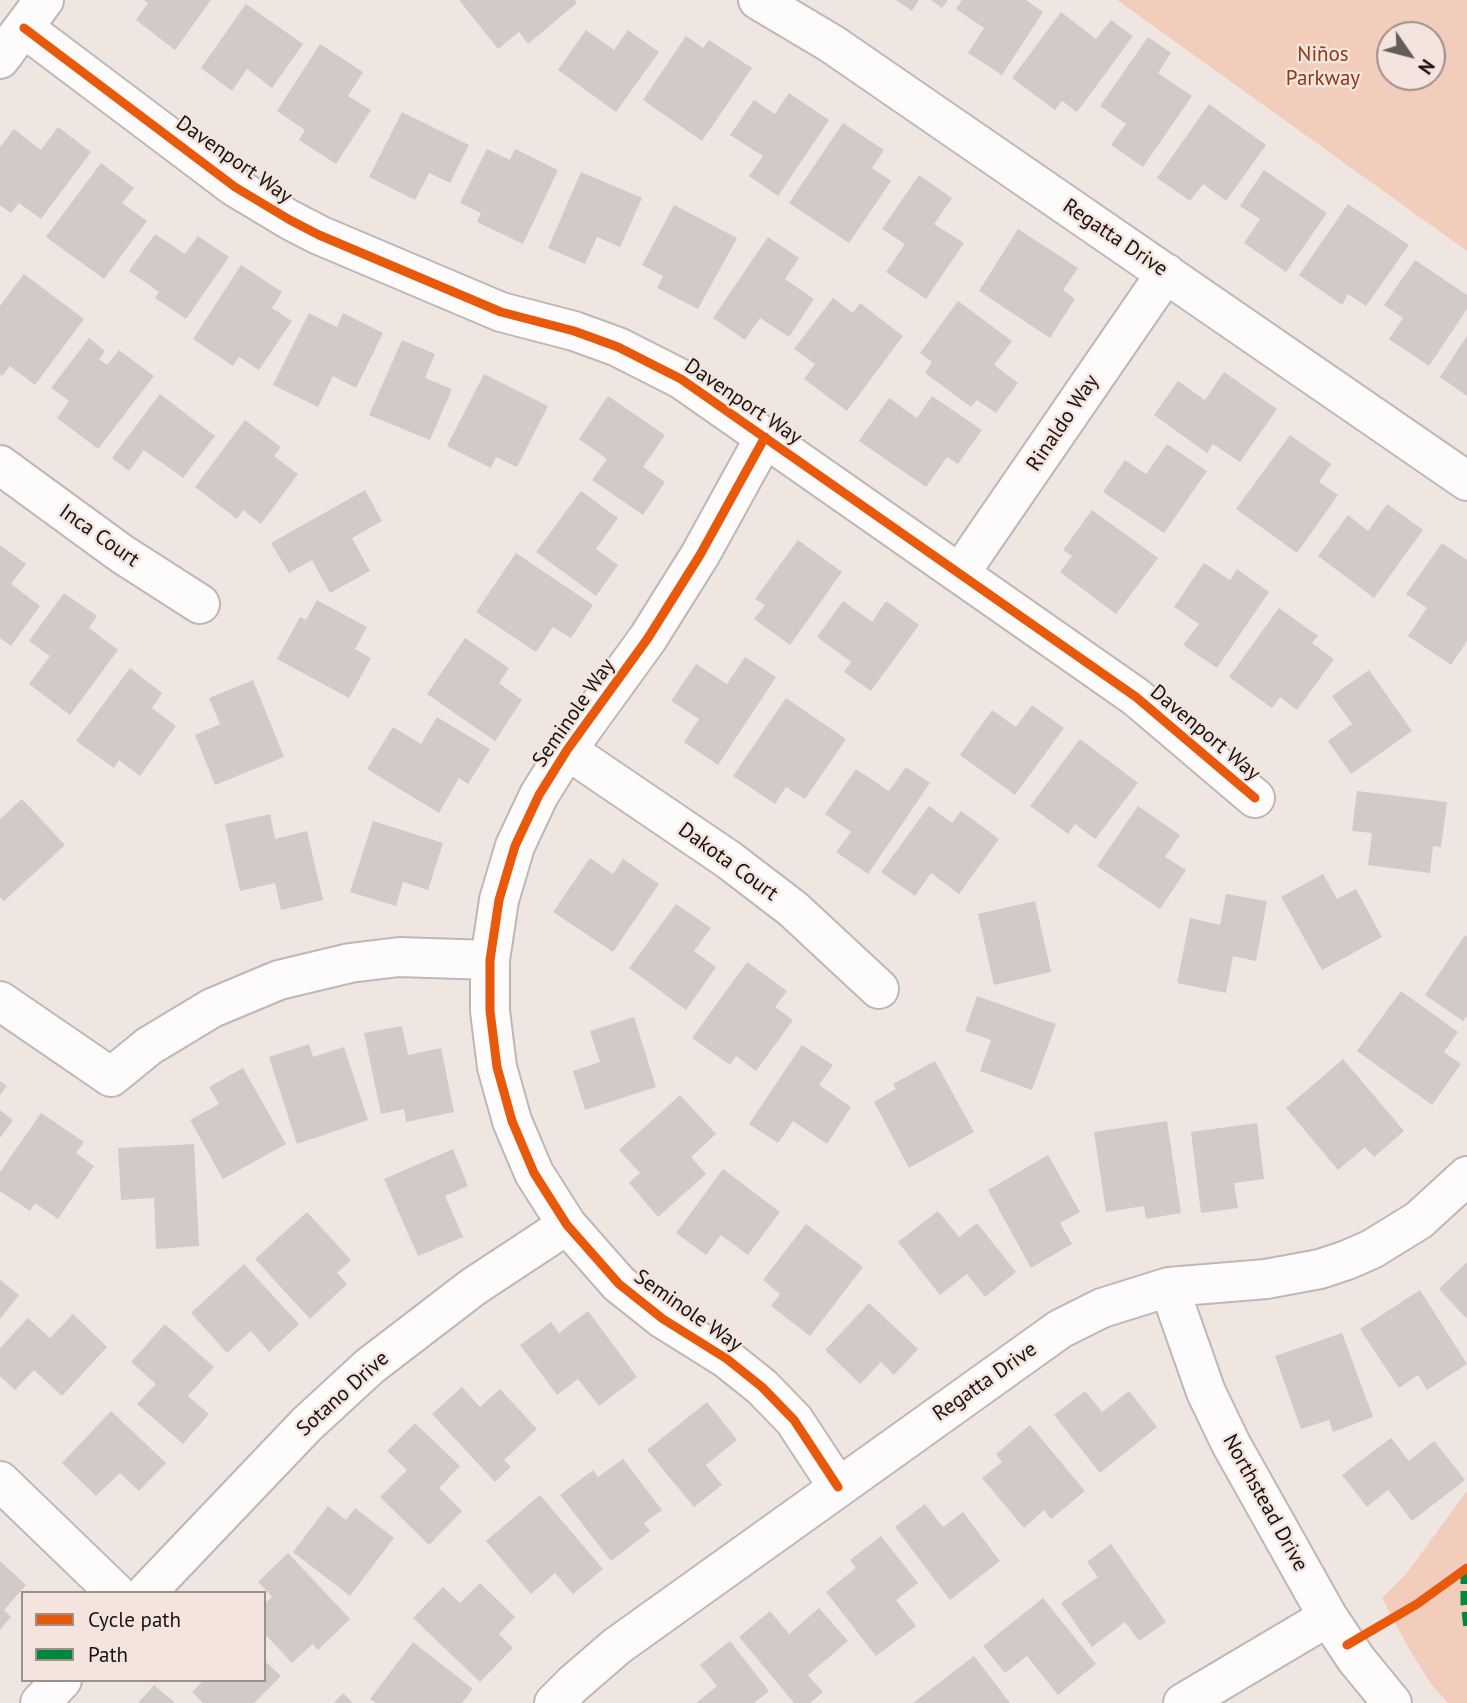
<!DOCTYPE html>
<html>
<head>
<meta charset="utf-8">
<style>
	body { margin:0 }
	#map { position:relative; width:1467px; height:1703px; overflow:hidden; background:#efe6e2; font-family:"PT Sans",sans-serif }
	canvas { display:block }
	.legend { position:absolute; left:21px; top:1591px; width:245px; height:91px; box-sizing:border-box; background:#f4e4dd; border:2px solid #9c908b; margin:0; padding:9px 12px; list-style:none; font-size:21px; color:#181310 }
	.legend li { display:flex; align-items:center; gap:14px; height:35px }
	.legend b { width:35px; border:2px solid #9c908b }
	.north { position:absolute; left:1376px; top:21px; width:70px; height:70px; box-sizing:border-box; background:#f4e4dd; border:2px solid #9c908b; border-radius:50%; rotate:125deg; font-size:19px; font-weight:700; line-height:28px; text-align:center; color:#181310 }
	.north::after { content:''; display:block; margin:auto; width:24px; height:32px; background:#635d5a; clip-path:polygon(50% 0,100% 100%,50% 72%,0 100%) }
</style>
</head>
<body>
<div id="map">
<canvas width="1467" height="1703"></canvas>
<ul class="legend">
<li><b style="height:9px;background:#e8590c"></b>Cycle path</li>
<li><b style="height:9px;background:#00873e"></b>Path</li>
</ul>
<div class="north">N</div>
</div>
<script>
const c = document.querySelector('canvas').getContext('2d');
c.lineJoin = 'round';
function fillPath(path, color) {
  c.fillStyle = color;
  c.fill(path, 'evenodd');
}
function poly(rows) {
  const path = new Path2D();
  for (const r of rows) {
    path.moveTo(r[0], r[1]);
    for (let i = 2; i < r.length; i += 2) path.lineTo(r[i], r[i + 1]);
  }
  return path;
}
function stroke(path, color, width, dash) {
  c.strokeStyle = color;
  c.lineWidth = width;
  c.lineCap = dash ? 'butt' : 'round';
  c.setLineDash(dash || []);
  c.stroke(path);
}
function drawText(font, color, halo, rows, align = 'center') {
  c.font = font + ' "PT Sans",sans-serif';
  c.lineWidth = 5;
  c.setLineDash([]);
  c.textBaseline = 'middle';
  c.strokeStyle = halo;
  c.fillStyle = color;
  for (const [text, x, y, turn = 0] of rows) {
    c.save();
    c.translate(x, y);
    c.rotate((+turn || 0) * Math.PI / 180);
    c.textAlign = isNaN(turn) ? turn : align;
    if (halo) c.strokeText(text, 0, 0);
    c.fillText(text, 0, 0);
    c.restore();
  }
}
const green = poly([
	[1117,0,1467,0,1467,251],
	[1390,35,1432,35,1432,77,1390,77],
	[1467,1491,1467,1703,1448,1703,1431,1684,1409,1649,1382,1598,1406,1574]
]);
const building = poly([
	[144,0,211,0,175,50,136,20,148,3],
	[459,0,575,0,577,3,528,44,519,32,498,49],
	[896,0,919,0,912,11],
	[931,0,948,0,942,8],
	[962,0,1026,0,1043,12,1002,75,968,53,984,28,956,9],
	[246,4,303,44,272,88,247,69,232,91,201,68],
	[1061,12,1096,39,1111,20,1133,36,1077,112,1062,101,1055,110,1012,78],
	[586,30,614,50,628,30,659,52,616,112,558,70],
	[686,36,703,48,709,40,752,68,702,141,643,100],
	[1148,37,1171,53,1158,73,1192,96,1143,167,1111,145,1126,124,1100,106],
	[320,44,363,72,348,96,371,110,336,164,299,140,305,130,277,111],
	[789,93,829,120,778,196,749,176,763,156,730,135,754,100,775,114],
	[1209,104,1266,145,1226,201,1203,184,1190,201,1157,178],
	[402,112,469,145,450,183,429,173,415,200,369,177],
	[843,123,884,150,872,168,891,181,849,243,789,203],
	[58,127,91,152,41,219,19,203,11,213,0,205,0,147,14,129,41,150],
	[487,149,510,160,515,149,558,170,523,244,477,222,481,213,460,203],
	[101,163,134,188,122,203,147,221,104,279,46,237],
	[1264,170,1327,213,1286,272,1244,243,1260,219,1240,206],
	[581,172,642,198,620,247,597,237,585,264,548,248],
	[919,175,952,198,934,224,964,243,926,299,886,272,905,244,882,229],
	[1348,204,1409,245,1366,306,1348,294,1342,305,1299,275],
	[674,205,737,238,698,309,657,288,663,276,642,265],
	[1018,229,1078,268,1063,290,1075,299,1050,338,979,291],
	[155,234,185,254,198,236,229,257,186,319,155,298,159,292,129,271],
	[768,237,799,258,785,279,814,299,789,337,760,318,745,340,713,318],
	[1415,260,1467,295,1467,309,1429,366,1389,339,1403,318,1384,305],
	[241,265,282,292,272,308,292,321,259,370,239,357,233,366,193,339],
	[24,274,84,319,35,385,10,366,2,376,0,374,0,306],
	[833,298,853,313,860,303,903,336,847,411,804,379,815,364,794,349],
	[958,301,1012,341,994,365,1018,383,996,413,977,400,971,407,925,373,932,362,920,353],
	[309,313,337,327,343,313,383,333,356,388,333,376,318,407,273,385],
	[1467,336,1467,396,1440,377],
	[89,338,105,351,99,359,107,365,119,350,154,376,98,449,57,418,69,401,51,388],
	[402,340,435,354,425,378,452,389,430,440,369,415],
	[1224,372,1277,409,1240,462,1213,444,1207,453,1154,415,1178,381,1205,400],
	[484,374,548,406,517,467,496,457,491,468,447,446],
	[160,394,215,436,183,478,144,450,129,471,112,458],
	[608,396,665,435,643,467,665,482,643,515,592,480,607,459,579,439],
	[932,396,982,430,958,464,947,457,926,487,859,441,889,398,917,418],
	[245,420,281,447,274,456,298,474,261,524,243,510,237,519,195,487],
	[1290,435,1331,464,1319,482,1338,495,1297,553,1236,509],
	[1167,444,1207,471,1164,533,1103,492,1125,460,1146,474],
	[365,490,382,521,352,538,370,571,330,593,312,560,289,573,271,543],
	[581,491,618,518,596,549,618,565,596,596,536,552],
	[1387,504,1423,530,1374,598,1318,556,1348,515,1368,531],
	[1092,510,1158,558,1116,614,1060,572,1072,556,1063,550],
	[798,540,842,572,790,645,754,619,765,605,755,599],
	[1442,543,1467,560,1467,641,1451,665,1408,636,1427,608,1406,594],
	[0,545,26,564,11,584,40,606,11,646,0,638],
	[516,553,593,605,571,638,553,627,536,652,476,612],
	[1204,563,1230,580,1237,569,1269,592,1217,668,1183,645,1199,624,1174,607],
	[64,593,97,616,89,628,118,650,70,715,29,684,50,656,29,641],
	[317,600,367,627,355,649,371,658,349,698,277,659,300,617,306,620],
	[843,601,872,622,886,601,919,625,871,691,844,672,851,662,817,637],
	[1279,608,1318,636,1312,643,1334,659,1297,710,1280,697,1272,708,1229,677],
	[465,638,509,668,499,683,522,700,495,741,427,694],
	[745,657,776,677,718,765,684,742,699,719,671,701,696,664,727,684],
	[130,668,162,693,152,708,176,726,140,776,119,760,114,768,76,741],
	[1369,670,1412,731,1351,774,1328,741,1352,724,1332,696],
	[253,680,284,757,215,785,195,735,220,724,209,698],
	[786,698,846,739,805,799,786,787,775,804,733,776],
	[1032,705,1064,728,1015,795,960,755,992,710,1016,727],
	[437,717,490,749,468,784,459,778,439,813,367,769,393,727,421,744],
	[1080,739,1138,783,1095,839,1075,824,1068,834,1030,806],
	[906,767,930,783,868,874,836,852,851,832,825,814,856,769,889,791],
	[1357,791,1447,802,1441,847,1433,846,1430,873,1368,865,1372,833,1352,831],
	[22,799,65,845,4,901,0,897,0,819],
	[929,806,952,823,961,811,999,839,959,894,931,873,915,896,881,872],
	[1138,806,1180,835,1165,857,1186,870,1160,909,1097,866],
	[270,814,275,839,307,831,323,900,281,910,275,883,240,891,225,824],
	[373,821,443,843,428,890,403,882,396,906,350,892],
	[590,858,613,874,623,859,659,884,613,952,553,912],
	[1323,874,1337,899,1356,889,1382,937,1322,970,1281,897],
	[1226,894,1267,901,1256,961,1233,956,1226,993,1177,983,1190,918,1220,925],
	[1035,901,1051,972,994,985,978,914],
	[676,904,711,928,694,951,716,967,686,1010,629,968],
	[1465,935,1467,937,1467,1016,1463,1021,1425,995],
	[747,962,787,991,775,1007,793,1020,756,1071,736,1056,730,1065,692,1038],
	[1401,991,1458,1032,1444,1052,1461,1064,1432,1105,1357,1051],
	[977,996,1056,1024,1032,1090,980,1071,991,1040,965,1031],
	[634,1017,656,1087,585,1110,573,1071,600,1062,590,1031],
	[402,1026,408,1055,441,1048,454,1112,406,1122,404,1109,381,1114,364,1033],
	[309,1044,313,1057,344,1047,368,1120,297,1144,269,1057],
	[802,1045,833,1065,819,1085,851,1107,827,1144,793,1121,778,1143,749,1124],
	[1343,1059,1404,1131,1374,1157,1365,1147,1338,1170,1286,1108],
	[935,1061,974,1132,909,1168,874,1102,896,1089,893,1084],
	[243,1068,286,1144,223,1179,190,1120,219,1104,209,1087],
	[0,1081,7,1086,0,1095],
	[680,1095,716,1134,691,1157,706,1174,658,1217,629,1183,640,1173,619,1150],
	[0,1110,13,1120,0,1138],
	[41,1113,84,1142,76,1153,94,1166,58,1219,35,1203,30,1211,0,1191,0,1172],
	[1167,1121,1181,1213,1146,1219,1144,1206,1106,1212,1094,1132],
	[1257,1123,1264,1179,1234,1183,1238,1208,1201,1213,1191,1132],
	[194,1144,199,1246,156,1249,154,1198,121,1200,118,1148],
	[453,1149,468,1186,445,1196,463,1237,418,1256,384,1179],
	[1048,1155,1080,1212,1060,1223,1072,1244,1031,1268,988,1190],
	[723,1169,780,1212,748,1255,721,1235,706,1255,676,1233],
	[938,1211,959,1237,977,1223,1016,1272,985,1297,967,1274,940,1295,898,1242],
	[307,1212,351,1260,337,1273,347,1284,310,1319,255,1259],
	[806,1224,863,1267,810,1336,771,1306,780,1294,763,1280],
	[1467,1262,1467,1319,1439,1289],
	[244,1264,299,1324,269,1352,251,1331,227,1353,191,1313],
	[0,1280,19,1295,0,1319],
	[1420,1290,1467,1364,1427,1390,1418,1375,1399,1388,1360,1329],
	[869,1303,918,1349,894,1375,881,1362,860,1384,825,1350],
	[588,1311,637,1377,599,1406,578,1379,557,1395,520,1345,551,1322,559,1333],
	[73,1314,107,1347,62,1396,34,1370,15,1390,0,1376,0,1348,28,1318,50,1338],
	[165,1324,214,1367,188,1396,209,1414,183,1444,137,1404,156,1384,131,1362],
	[1342,1333,1373,1417,1333,1432,1329,1420,1301,1429,1275,1356],
	[462,1387,480,1407,500,1389,537,1429,504,1460,511,1467,495,1482,432,1414],
	[1085,1391,1102,1412,1129,1391,1157,1427,1100,1473,1054,1415],
	[707,1402,737,1440,706,1465,722,1485,694,1507,647,1450],
	[111,1411,166,1463,139,1491,120,1473,96,1496,62,1463],
	[415,1423,460,1466,439,1488,462,1511,429,1545,380,1497,407,1470,387,1451],
	[1030,1425,1085,1491,1051,1519,1044,1510,1024,1528,982,1478,1002,1462,996,1454],
	[1391,1438,1409,1461,1434,1441,1465,1480,1412,1521,1388,1490,1367,1507,1342,1475],
	[623,1459,662,1510,644,1523,650,1531,611,1561,560,1495,593,1470,598,1477],
	[540,1495,603,1569,573,1594,555,1573,531,1594,486,1541],
	[925,1504,943,1527,963,1512,1000,1561,950,1600,895,1527],
	[328,1506,346,1520,355,1508,394,1538,350,1596,293,1552],
	[881,1536,918,1583,896,1600,916,1626,876,1656,826,1592,856,1568,850,1560],
	[1111,1544,1166,1622,1139,1641,1125,1622,1092,1647,1061,1603,1098,1577,1087,1562],
	[288,1553,350,1619,318,1650,313,1644,292,1663,264,1633,264,1604,272,1597,258,1582],
	[0,1561,26,1585,4,1610,11,1617,0,1630],
	[480,1583,515,1617,499,1634,513,1648,480,1682,413,1618,443,1587,460,1603],
	[1043,1598,1096,1664,1058,1695,1027,1656,1005,1673,983,1646],
	[819,1608,848,1641,808,1675,823,1692,810,1703,794,1703,739,1637,770,1611,789,1634],
	[730,1641,769,1691,754,1703,696,1703,717,1686,700,1665],
	[413,1642,473,1689,462,1703,376,1703,370,1699],
	[974,1656,1010,1703,913,1703],
	[264,1660,281,1676,254,1703,203,1703,192,1692,204,1680,264,1680],
	[154,1685,175,1703,138,1703],
	[343,1693,353,1703,334,1703]
]);
const minor = poly([
	[758,0,832,44,1467,481],
	[24,28,235,187,290,220,319,235,501,312,574,331,618,347,681,379,1136,697,1255,798],
	[0,59,44,0],
	[765,437,700,555,648,638,567,750,539,795,515,846,499,900,490,960,490,1011,497,1067,512,1121,534,1173,567,1225,619,1284,663,1319,727,1359,762,1387,794,1420,838,1487],
	[0,465,122,554,200,604],
	[960,573,1166,273],
	[567,750,729,860,793,909,879,989],
	[0,1001,111,1077,149,1046,212,1008,279,980,350,963,399,957,490,960],
	[1169,1287,1206,1392,1231,1444,1328,1617,1356,1659,1392,1703],
	[0,1481,116,1593],
	[146,1593,307,1424,370,1366,473,1287,567,1225],
	[40,1703,62,1680],
	[554,1703,573,1684,617,1646,1060,1329,1102,1308,1169,1287,1266,1279,1320,1269,1347,1260,1372,1249,1419,1220,1467,1176],
	[1183,1703,1328,1617]
]);
const quiet = poly([
	[1464,1570,1464,1603,1467,1628]
]);
const cycleway = poly([
	[24,28,235,187,290,220,319,235,501,312,574,331,618,347,681,379,1136,697,1255,798],
	[765,437,700,555,648,638,567,750,539,795,515,846,499,900,490,960,490,1011,497,1067,512,1121,534,1173,567,1225,619,1284,663,1319,727,1359,762,1387,794,1420,838,1487],
	[1347,1645,1417,1604,1467,1568]
]);
const parkNames = [
	["Niños",1323,55],
	["Parkway",1323,79]
];
const streetNames = [
	["Davenport Way",234,160,35],
	["Regatta Drive",1115,238,34],
	["Davenport Way",743,402,34],
	["Rinaldo Way",1063,423,-56],
	["Inca Court",99,536,35],
	["Seminole Way",574,713,-55],
	["Davenport Way",1205,733,40],
	["Dakota Court",728,862,36],
	["Seminole Way",688,1311,35],
	["Regatta Drive",985,1382,-35],
	["Sotano Drive",343,1394,-42],
	["Northstead Drive",1265,1503,61]
];
fillPath(green, '#f2cdbc');
fillPath(building, '#d1cac7');
stroke(minor, '#beb7b4', 42);
stroke(minor, '#fdfbfb', 38);
stroke(quiet, '#00873e', 7, [14, 7]);
stroke(cycleway, '#e8590c', 9);
drawText('21px', '#883c15', '#f4e4dd', parkNames);
drawText('21px', '#181310', '#f4e4dd', streetNames);
</script>
</body>
</html>
